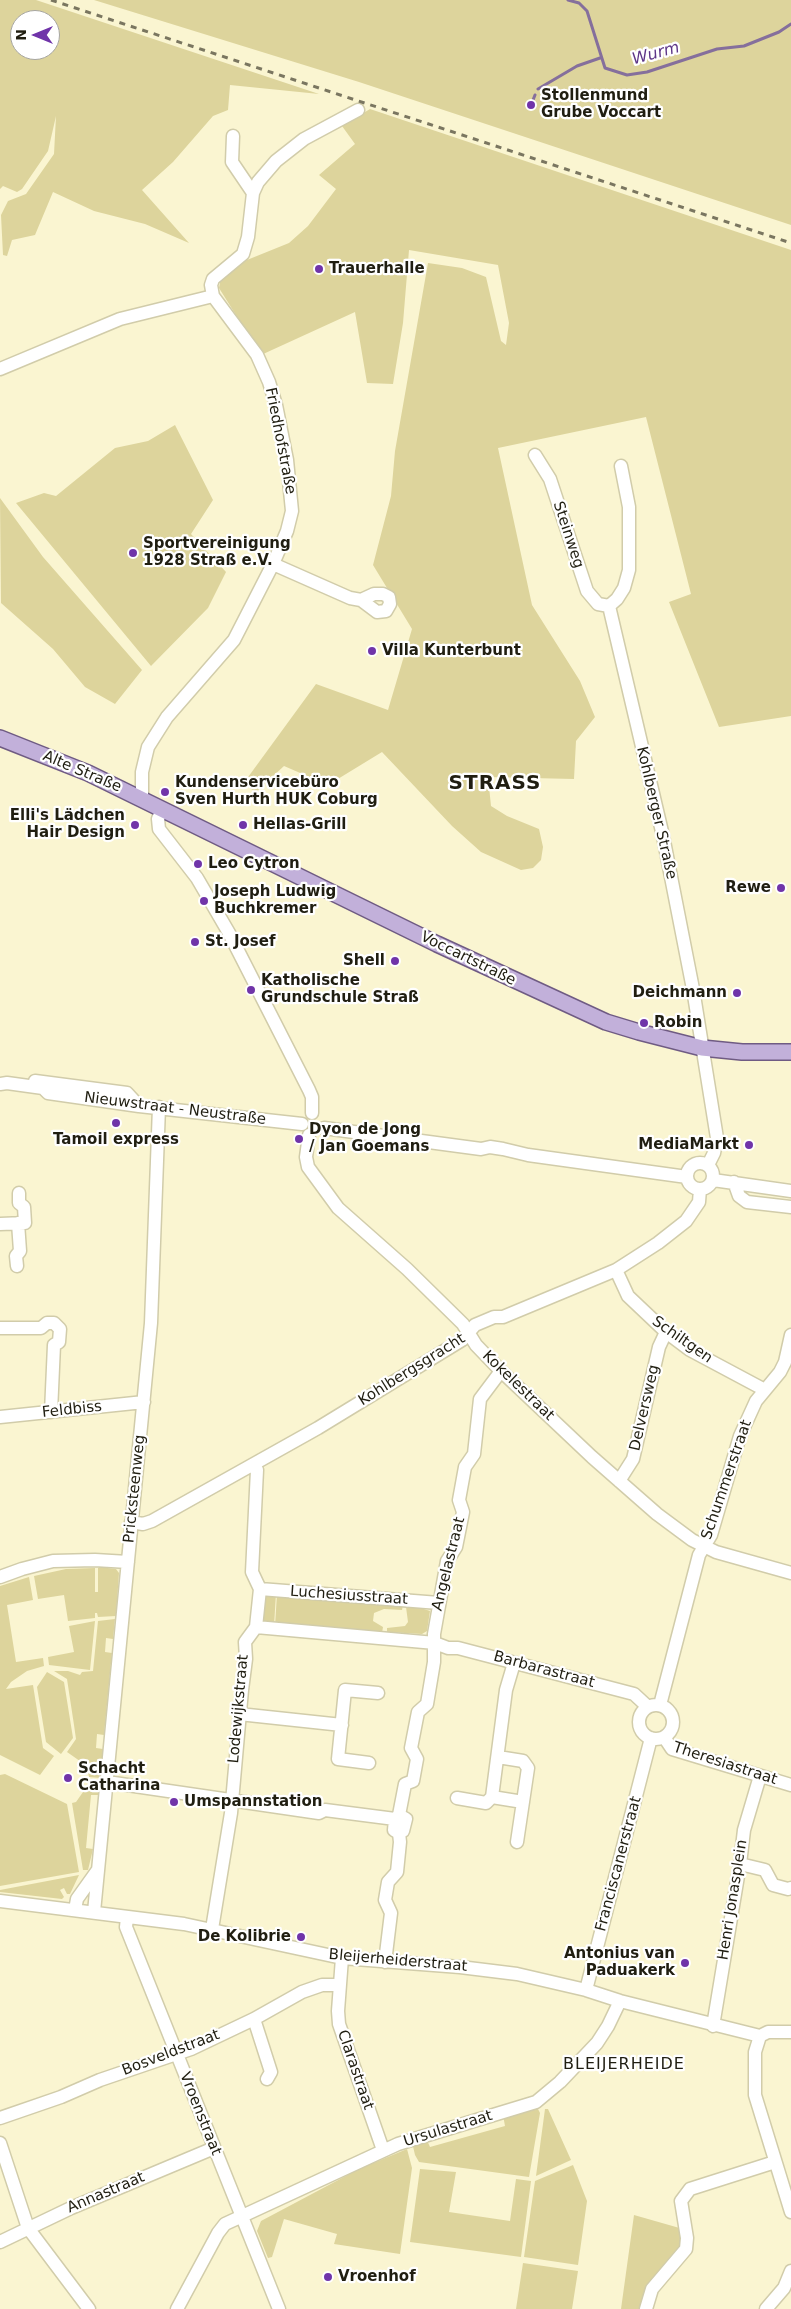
<!DOCTYPE html>
<html>
<head>
<meta charset="utf-8">
<style>
	body { margin:0 }
	#map { position:relative; width:791px; height:2309px; overflow:hidden; background:#faf5d1; font-family:"DejaVu Sans",sans-serif }
	canvas { display:block }
	.north { position:absolute; left:10px; top:10px; width:50px; height:50px; box-sizing:border-box; background:#fff; border:1px solid #a6a5a0; border-radius:50%; rotate:270deg; font-size:14px; font-weight:700; line-height:20px; text-align:center; color:#201e11 }
	.north::after { content:''; display:block; margin:auto; width:18px; height:22px; background:#7034a9; clip-path:polygon(50% 0,100% 100%,50% 72%,0 100%) }
</style>
</head>
<body>
<div id="map">
<canvas width="791" height="2309"></canvas>
<div class="north">N</div>
</div>
<script>
const c = document.querySelector('canvas').getContext('2d');
c.lineJoin = 'round';
function fillPath(path, color) {
  c.fillStyle = color;
  c.fill(path, 'evenodd');
}
function poly(rows) {
  const path = new Path2D();
  for (const r of rows) {
    if (r.length === 3) {
      path.moveTo(r[0] + r[2], r[1]);
      path.arc(r[0], r[1], r[2], 0, 2 * Math.PI);
      continue;
    }
    path.moveTo(r[0], r[1]);
    for (let i = 2; i < r.length; i += 2) path.lineTo(r[i], r[i + 1]);
  }
  return path;
}
function stroke(path, color, width, dash) {
  c.strokeStyle = color;
  c.lineWidth = width;
  c.lineCap = dash ? 'butt' : 'round';
  c.setLineDash(dash || []);
  c.stroke(path);
}
function drawText(font, color, halo, rows, align = 'center') {
  c.font = font + ' "DejaVu Sans",sans-serif';
  c.lineWidth = 4.5;
  c.setLineDash([]);
  c.textBaseline = 'middle';
  c.strokeStyle = halo;
  c.fillStyle = color;
  for (const [text, x, y, turn = 0] of rows) {
    c.save();
    c.translate(x, y);
    c.rotate((+turn || 0) * Math.PI / 180);
    c.textAlign = isNaN(turn) ? turn : align;
    if (halo) c.strokeText(text, 0, 0);
    c.fillText(text, 0, 0);
    c.restore();
  }
}
const green = poly([
	[0,0,36,0,319,94,230,85,228,110,213,116,173,162,142,190,189,243,145,224,94,211,53,192,35,235,12,240,7,256,3,255,1,215,8,201,26,194,54,154,56,116,48,151,22,189,17,192,3,186,0,189],
	[20,20,50,20,50,50,20,50],
	[94,0,791,0,791,225,359,82],
	[370,109,791,250,791,716,719,727,669,602,691,594,646,417,498,448,532,605,580,681,595,717,576,741,574,779,488,777,491,806,507,816,539,829,543,847,541,860,533,868,521,870,481,852,452,826,382,752,328,785,284,766,256,792,243,784,316,684,388,710,412,629,373,565,391,496,395,451,428,263,462,268,486,277,501,341,506,345,509,323,498,265,409,250,403,323,393,384,367,383,355,312,261,355,219,288,221,277,242,262,289,243,308,226,336,189,319,175,355,144,342,126],
	[175,425,213,500,191,534,226,572,208,608,151,666,16,503,44,493,56,496,115,448,148,441],
	[0,498,43,557,142,670,115,704,85,687,53,649,1,603],
	[100,1567,116,1569,119,1573,116,1616,98,1617,97,1613,95,1613,95,1618,68,1621,64,1595,38,1599,34,1576,66,1569,95,1568,95,1592,98,1592,98,1568],
	[29,1577,33,1600,7,1605,16,1662,43,1658,44,1666,27,1671,11,1682,6,1689,33,1685,43,1748,54,1756,40,1775,0,1755,0,1586],
	[276,1593,274,1626,262,1623,263,1596],
	[277,1594,403,1605,402,1610,384,1609,374,1613,373,1621,383,1627,382,1633,275,1626],
	[408,1605,421,1605,421,1608,430,1611,427,1631,422,1634,387,1632,387,1628,405,1626,408,1622,406,1607],
	[115,1619,113,1639,106,1638,105,1652,112,1653,104,1735,97,1734,96,1748,103,1749,100,1778,89,1777,87,1766,67,1752,76,1739,74,1725,67,1679,54,1671,68,1671,80,1675,82,1672,93,1671,98,1621],
	[95,1621,90,1670,49,1665,48,1657,74,1652,69,1626],
	[47,1672,64,1682,73,1738,61,1754,46,1742,37,1687],
	[5,1774,67,1804,79,1872,0,1886,0,1775],
	[88,1785,99,1785,99,1795,91,1795,86,1848,93,1849,88,1870,83,1870,72,1803,76,1802],
	[79,1875,70,1894,67,1894,64,1888,60,1890,64,1897,62,1899,0,1892,0,1890],
	[536,2105,540,2113,529,2177,419,2162,415,2155,412,2142,426,2138,430,2147,505,2126,503,2115],
	[545,2109,548,2109,571,2160,536,2176],
	[407,2149,412,2168,400,2254,334,2244,337,2234,284,2219,272,2257,268,2258,257,2231,261,2221,359,2169],
	[573,2165,587,2201,578,2265,524,2257,535,2181],
	[420,2169,456,2172,449,2212,510,2221,516,2179,531,2181,521,2257,410,2242],
	[634,2215,683,2229,685,2242,643,2309,621,2309],
	[523,2263,578,2271,572,2309,516,2309]
]);
const stream = poly([
	[568,0,579,3,587,11,605,68,627,75,647,72,717,49,744,46,779,32,791,24],
	[538,89,577,66,600,58],
	[531,105,535,95]
]);
const minor = poly([
	[233,136,232,162,253,193],
	[213,296,211,285,213,279,243,254,248,237,253,193,258,182,276,161,304,139,358,110],
	[0,369,120,319,213,296],
	[535,455,550,479,587,591,598,604,609,606],
	[273,564,350,598,361,600,377,612,386,611,390,604,389,597,383,594,374,594,361,600],
	[609,606,663,836,693,989,717,1138,714,1153,708,1165],
	[609,606,617,599,624,588,629,570,629,507,621,466],
	[142,799,142,772,148,747,167,717,234,640,273,564,287,531,292,511,287,460,276,405,269,382,257,355,213,296],
	[162,809,158,819,159,829,197,878,229,933,309,1090,312,1097,312,1113],
	[35,1081,127,1093,139,1106],
	[0,1084,7,1083,43,1088,48,1093,139,1106,302,1124],
	[324,1128,481,1149,490,1147,503,1149,528,1155,687,1177],
	[309,1135,306,1157,308,1167,338,1208,407,1269,463,1324,476,1345,501,1371,592,1457,657,1514,692,1540,716,1552,791,1573],
	[700,1176,13],
	[713,1180,791,1191],
	[734,1182,739,1196,747,1202,791,1207],
	[0,1224,25,1223,24,1207,19,1203,19,1193],
	[17,1266,16,1256,20,1251,18,1223],
	[616,1270,628,1296,666,1332,690,1350,765,1390],
	[0,1328,41,1328,47,1323,54,1323,60,1329,59,1342,54,1345,51,1412],
	[0,1417,144,1402],
	[619,1481,633,1459,659,1347,666,1332],
	[131,1522,143,1524,152,1521,318,1428,462,1340,475,1325,494,1317,503,1317,616,1270,658,1243,686,1221,699,1202,700,1189],
	[0,1577,22,1569,53,1561,95,1560,128,1562],
	[260,1589,439,1603],
	[256,1627,435,1643,448,1648,458,1648,634,1694,648,1707],
	[660,1705,699,1555,711,1535,740,1436,756,1401,780,1372,785,1362,791,1335],
	[656,1722,17],
	[239,1714,342,1725],
	[664,1737,672,1749,791,1785],
	[498,1757,523,1761,528,1768,517,1842],
	[369,1763,338,1759,345,1690,378,1693],
	[107,1782,319,1813,325,1810,395,1819],
	[492,1797,506,1690,514,1663],
	[457,1798,486,1803,492,1797,523,1802],
	[399,1833,403,1831,406,1819,399,1815],
	[740,1864,765,1870,773,1885,788,1889,791,1888],
	[0,1901,184,1924,342,1958,460,1967,517,1974,586,1990,620,2001,760,2036,768,2032,791,2032],
	[75,1910,77,1899,97,1871],
	[94,1912,151,1323,159,1107],
	[127,1917,126,1927,279,2309],
	[212,1929,231,1813,242,1690,246,1659,245,1642,256,1627,260,1589,252,1572,257,1470,254,1464],
	[342,1958,338,2011,339,2024,383,2150],
	[385,1962,391,1913,385,1900,388,1882,397,1872,400,1842,399,1833,394,1830,395,1819,399,1815,405,1784,413,1781,417,1759,411,1748,418,1712,427,1704,434,1662,434,1634,447,1561,456,1547,463,1512,459,1500,465,1467,474,1454,480,1399,501,1371],
	[586,1990,651,1738],
	[254,2019,271,2072,267,2079],
	[713,2026,740,1864,744,1830,760,1776],
	[760,2036,755,2052,755,2095,791,2212],
	[0,2118,61,2097,100,2080,191,2049,254,2019,302,1992,322,1985,339,1985],
	[0,2143,28,2228,89,2309],
	[0,2242,71,2208,214,2148],
	[177,2309,218,2233,225,2224,398,2144,536,2102,560,2082,597,2043,608,2026,620,2001],
	[646,2309,652,2289,686,2249,687,2238,681,2201,690,2189,775,2162],
	[766,2309,784,2288,791,2271]
]);
const major = poly([
	[0,738,88,773,437,944,606,1022,639,1032,702,1048,742,1052,791,1052]
]);
const rail = poly([
	[51,0,791,243]
]);
const markers = [
	[531,105,5,"#7034a9"],
	[319,269,5,"#7034a9"],
	[133,553,5,"#7034a9"],
	[372,651,5,"#7034a9"],
	[165,792,5,"#7034a9"],
	[135,825,5,"#7034a9"],
	[243,825,5,"#7034a9"],
	[198,864,5,"#7034a9"],
	[781,888,5,"#7034a9"],
	[204,901,5,"#7034a9"],
	[195,942,5,"#7034a9"],
	[395,961,5,"#7034a9"],
	[251,990,5,"#7034a9"],
	[737,993,5,"#7034a9"],
	[644,1023,5,"#7034a9"],
	[116,1123,5,"#7034a9"],
	[299,1139,5,"#7034a9"],
	[749,1145,5,"#7034a9"],
	[68,1778,5,"#7034a9"],
	[174,1802,5,"#7034a9"],
	[301,1937,5,"#7034a9"],
	[685,1963,5,"#7034a9"],
	[328,2277,5,"#7034a9"]
];
const poiNames = [
	["Stollenmund",541,96],
	["Grube Voccart",541,113],
	["Trauerhalle",329,269],
	["Sportvereinigung",143,544],
	["1928 Straß e.V.",143,561],
	["Villa Kunterbunt",382,651],
	["Kundenservicebüro",175,783],
	["Sven Hurth HUK Coburg",175,800],
	["Elli's Lädchen",125,816,"right"],
	["Hair Design",125,833,"right"],
	["Hellas-Grill",253,825],
	["Leo Cytron",208,864],
	["Rewe",771,888,"right"],
	["Joseph Ludwig",214,892],
	["Buchkremer",214,909],
	["St. Josef",205,942],
	["Shell",385,961,"right"],
	["Katholische",261,981],
	["Grundschule Straß",261,998],
	["Deichmann",727,993,"right"],
	["Robin",654,1023],
	["Dyon de Jong",309,1130],
	["/ Jan Goemans",309,1147],
	["Tamoil express",116,1140,"center"],
	["MediaMarkt",739,1145,"right"],
	["Schacht",78,1769],
	["Catharina",78,1786],
	["Umspannstation",184,1802],
	["De Kolibrie",291,1937,"right"],
	["Antonius van",675,1954,"right"],
	["Paduakerk",675,1971,"right"],
	["Vroenhof",338,2277]
];
const streetNames = [
	["Friedhofstraße",280,441,79],
	["Steinweg",568,535,72],
	["Alte Straße",82,772,23],
	["Kohlberger Straße",656,813,77],
	["Voccartstraße",468,959,26],
	["Nieuwstraat - Neustraße",175,1109,7],
	["Schiltgen",682,1340,35],
	["Kohlbergsgracht",412,1370,-32],
	["Kokelestraat",518,1386,44],
	["Delversweg",645,1408,-77],
	["Feldbiss",72,1410,-6],
	["Schummerstraat",727,1480,-71],
	["Pricksteenweg",135,1489,-84],
	["Angelastraat",449,1564,-76],
	["Luchesiusstraat",349,1596,4],
	["Barbarastraat",544,1670,15],
	["Lodewijkstraat",239,1709,-85],
	["Theresiastraat",725,1764,18],
	["Franciscanerstraat",619,1864,-75],
	["Henri Jonasplein",733,1900,-81],
	["Bleijerheiderstraat",398,1961,5],
	["Bosveldstraat",171,2053,-21],
	["Clarastraat",355,2070,71],
	["Vroenstraat",200,2114,68],
	["Ursulastraat",448,2129,-17],
	["Annastraat",106,2193,-23]
];
const waterNames = [
	["Wurm",656,54,-15]
];
const neighbourhoodNames = [
	["BLEIJERHEIDE",624,2065]
];
const districtNames = [
	["STRASS",495,784]
];
fillPath(green, '#ddd49c');
stroke(stream, '#856f9c', 3);
stroke(minor, '#d1ccaa', 15);
stroke(major, '#6f5b83', 18);
stroke(minor, '#fff', 12);
stroke(major, '#c2b0da', 15);
stroke(rail, '#7a7660', 3, [6, 6]);
for (const [x, y, r, color] of markers) {
  const dot = new Path2D();
  dot.arc(x, y, r, 0, 2 * Math.PI);
  c.fillStyle = color;
  c.fill(dot);
  stroke(dot, '#fff', 2);
}
drawText('bold 15px', '#201e11', '#fff', poiNames, 'left');
drawText('15px', '#201e11', '#fff', streetNames);
drawText('italic 16px', '#5d3587', '#fff', waterNames);
c.letterSpacing = '1px';
drawText('16px', '#201e11', '#fff', neighbourhoodNames);
c.letterSpacing = '0px';
c.letterSpacing = '1px';
drawText('bold 20px', '#201e11', '#fff', districtNames);
c.letterSpacing = '0px';
</script>
</body>
</html>
